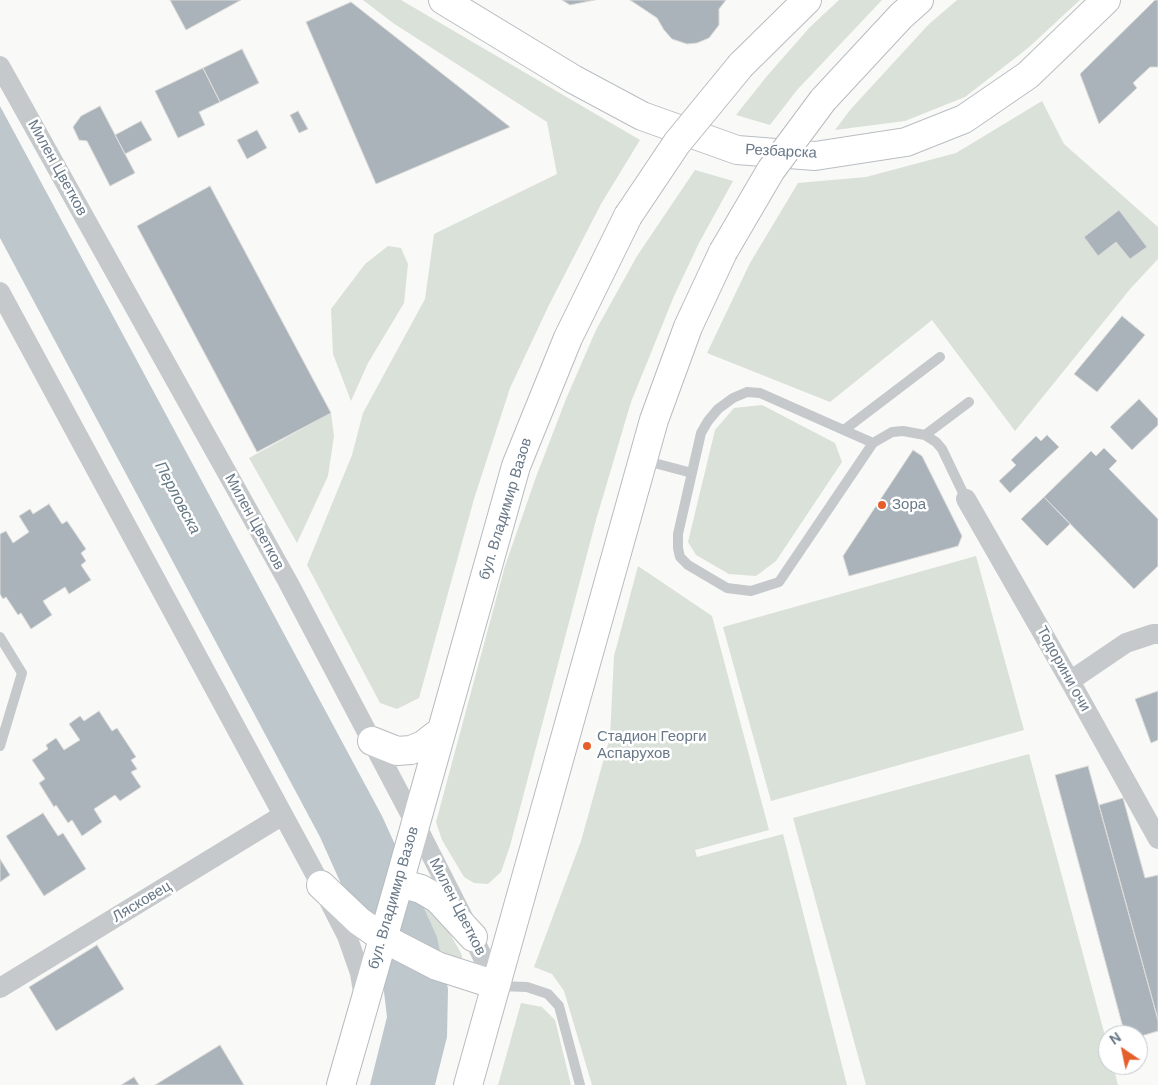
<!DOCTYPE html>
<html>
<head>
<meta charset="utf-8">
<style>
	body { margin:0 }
	#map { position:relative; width:1158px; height:1085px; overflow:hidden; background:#f9f9f7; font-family:"DM Sans",sans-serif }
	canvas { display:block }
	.north { position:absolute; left:1098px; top:1025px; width:50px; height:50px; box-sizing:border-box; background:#fff; border:1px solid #c3c9cf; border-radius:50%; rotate:326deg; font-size:14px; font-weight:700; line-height:20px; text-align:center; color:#687888 }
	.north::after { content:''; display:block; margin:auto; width:18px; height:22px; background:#e65f2a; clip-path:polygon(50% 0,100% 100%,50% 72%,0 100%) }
</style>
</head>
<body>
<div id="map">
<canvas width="1158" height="1085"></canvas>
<div class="north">N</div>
</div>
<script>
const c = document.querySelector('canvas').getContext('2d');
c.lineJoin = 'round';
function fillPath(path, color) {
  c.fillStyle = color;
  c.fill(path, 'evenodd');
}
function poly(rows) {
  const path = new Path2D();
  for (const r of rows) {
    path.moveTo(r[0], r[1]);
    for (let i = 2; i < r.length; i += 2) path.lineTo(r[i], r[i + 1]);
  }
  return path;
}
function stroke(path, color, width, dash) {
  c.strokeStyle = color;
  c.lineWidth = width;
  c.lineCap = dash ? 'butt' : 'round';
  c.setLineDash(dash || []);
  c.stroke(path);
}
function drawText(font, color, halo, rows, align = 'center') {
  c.font = font + ' "DM Sans",sans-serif';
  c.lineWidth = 5;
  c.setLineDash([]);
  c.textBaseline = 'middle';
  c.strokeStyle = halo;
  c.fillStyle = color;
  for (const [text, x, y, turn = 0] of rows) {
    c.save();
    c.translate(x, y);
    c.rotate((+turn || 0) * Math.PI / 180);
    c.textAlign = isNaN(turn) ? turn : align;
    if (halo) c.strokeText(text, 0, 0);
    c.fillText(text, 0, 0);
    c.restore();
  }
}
const green = poly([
	[363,0,401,0,640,140,601,204,549,305,510,388,474,499,419,698,397,709,380,703,307,565,352,455,363,413,425,299,434,234,557,174,547,122,393,23],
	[839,0,882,0,797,90,770,125,736,115,767,76,810,27],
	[957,0,1080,0,1028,48,965,97,905,121,835,130,850,110,929,24],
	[1042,101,1064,144,1158,227,1158,259,1131,288,1015,431,932,320,830,402,707,353,750,263,798,183,866,177,956,153],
	[695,170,733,181,699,243,674,296,631,402,596,520,510,846,501,872,488,884,474,883,464,877,442,840,436,822,505,566,536,477,566,399,596,330,637,256],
	[388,246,401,248,408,264,404,303,368,363,351,401,333,354,331,309,365,264],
	[762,405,835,443,842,462,776,561,756,576,729,574,696,555,688,542,715,430,734,408],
	[331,413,334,436,328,476,297,543,249,458],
	[976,556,1024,730,771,801,723,627],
	[638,566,712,616,769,830,695,850,697,857,783,834,847,1085,592,1085,564,991,552,974,534,967,581,841,610,737,614,656],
	[1029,754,1108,1047,1108,1065,1113,1065,1118,1085,866,1085,793,818],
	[413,900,434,905,462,955,462,958,457,958,423,945],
	[521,1003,542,1007,555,1020,571,1085,498,1085]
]);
const water = poly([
	[0,106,382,816,437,937,448,989,447,1037,435,1085,370,1085,387,1017,382,975,320,837,0,238]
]);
const building = poly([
	[170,0,241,0,186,30,170,0],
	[562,0,595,0,570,5,562,0],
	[630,0,726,0,719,9,719,25,709,38,697,43,687,44,672,39,664,30,657,18,630,0],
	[1155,0,1158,0,1158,67,1150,67,1133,83,1137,88,1099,124,1080,74,1155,0],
	[351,2,510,127,376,184,306,22,351,2],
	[242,49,259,83,220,102,203,68,242,49],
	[203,68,220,102,199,112,205,125,178,138,155,91,203,68],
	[100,106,135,173,110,186,87,141,79,140,73,127,81,116,100,106],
	[298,111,308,129,299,133,290,115,298,111],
	[141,121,152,140,125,154,115,135,141,121],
	[257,130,267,148,247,159,237,140,257,130],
	[210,186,331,413,257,452,137,226,210,186],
	[1119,210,1147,247,1130,259,1116,242,1098,256,1084,237,1119,210],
	[1122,316,1145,335,1097,392,1074,374,1122,316],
	[1139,399,1158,419,1158,425,1132,450,1110,427,1139,399],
	[1047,435,1059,447,1010,493,999,481,1016,465,1011,460,1036,436,1041,441,1047,435],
	[1104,448,1117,461,1109,469,1158,519,1158,566,1134,589,1044,497,1091,451,1096,456,1104,448],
	[913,450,922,456,962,536,958,546,849,576,843,556,913,450],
	[1044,497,1070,524,1047,546,1021,519,1044,497],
	[49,504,62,524,67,521,86,549,81,553,86,561,81,565,91,580,69,594,65,587,43,601,52,615,31,629,21,613,18,615,6,597,3,599,0,594,0,534,6,531,13,543,29,532,19,516,30,509,33,514,49,504],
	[1158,691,1158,740,1151,743,1135,699,1158,691],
	[99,711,112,731,117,728,136,757,131,760,137,769,131,772,141,787,120,801,115,795,94,809,102,822,82,836,72,820,68,823,56,805,54,807,39,783,45,779,32,760,48,749,46,745,56,738,64,750,80,740,69,724,80,716,84,721,99,711],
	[1088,766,1158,1020,1158,1031,1138,1037,1138,1035,1125,1035,1055,775,1088,766],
	[1123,798,1145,878,1158,875,1158,1020,1099,805,1123,798],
	[43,813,58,836,63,833,86,869,44,896,6,836,43,813],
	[0,859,10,875,0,882,0,859],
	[97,945,124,989,56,1031,29,987,97,945],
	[220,1045,244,1085,155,1085,220,1045],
	[134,1077,139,1085,121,1085,134,1077]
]);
const lane = poly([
	[747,392,760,393,873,443,779,582,751,591,727,588,688,565,680,557,678,548,678,534,701,433,708,421,718,409,733,398,747,392],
	[844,430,940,357],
	[925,435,969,402],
	[873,443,892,432,903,431,925,435,936,442,942,449,966,499],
	[643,460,692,473],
	[0,637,22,673,0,746],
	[498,986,527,987,548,994,559,1006,580,1085]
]);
const street = poly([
	[0,66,288,582,415,823,473,937,496,985],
	[0,292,321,885,347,936,360,973,364,998],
	[966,499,1070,681,1158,839],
	[1070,681,1126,643,1153,634,1158,634],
	[0,988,283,815]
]);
const secondary = poly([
	[443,0,573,79,642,116,737,150,815,156,906,142,964,119,1028,75,1106,0]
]);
const primary = poly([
	[741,65,807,0],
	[823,100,901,16,919,0],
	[372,741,397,751,411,750,423,745,441,731],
	[399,883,421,889,438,899,473,937],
	[321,885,359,921,383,938,437,966,496,985],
	[341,1085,399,883,516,466,568,338,628,216],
	[468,1085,654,420,688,327,723,252]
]);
const primaryBridge = poly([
	[628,216,677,143,741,65],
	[723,252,771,170,823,100]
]);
const markers = [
	[882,505,5,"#e65f2a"],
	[587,746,5,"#e65f2a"]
];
const streetNames = [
	["Резбарска",781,152,3],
	["Милен Цветков",57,168,61],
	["бул. Владимир Вазов",506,509,-73],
	["Милен Цветков",254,522,61],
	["Тодорини очи",1063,669,61],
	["бул. Владимир Вазов",394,898,-74],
	["Лясковец",142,902,-31],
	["Милен Цветков",457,907,63]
];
const poiNames = [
	["Зора",892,505],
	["Стадион Георги",597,737],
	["Аспарухов",597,754]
];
const waterNames = [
	["Перловска",177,498,62]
];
fillPath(green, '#dae1d8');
fillPath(water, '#bdc7cc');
fillPath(building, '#abb3ba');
stroke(building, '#dbdbd9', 1);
stroke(secondary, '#b9bec3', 30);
stroke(primary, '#b8bcc0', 30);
stroke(lane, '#c5c9cc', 10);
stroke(street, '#c5c9cc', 20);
stroke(secondary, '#fff', 28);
stroke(primary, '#fff', 28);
stroke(primaryBridge, '#b8bcc0', 30, []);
stroke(primaryBridge, '#fff', 28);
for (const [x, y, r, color] of markers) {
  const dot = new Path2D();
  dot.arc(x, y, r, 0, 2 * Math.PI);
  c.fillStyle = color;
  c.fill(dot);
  stroke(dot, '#fff', 2);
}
drawText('15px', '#687888', '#fff', streetNames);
drawText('15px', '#687888', '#fff', poiNames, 'left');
drawText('italic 16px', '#637983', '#fff', waterNames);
</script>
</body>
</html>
